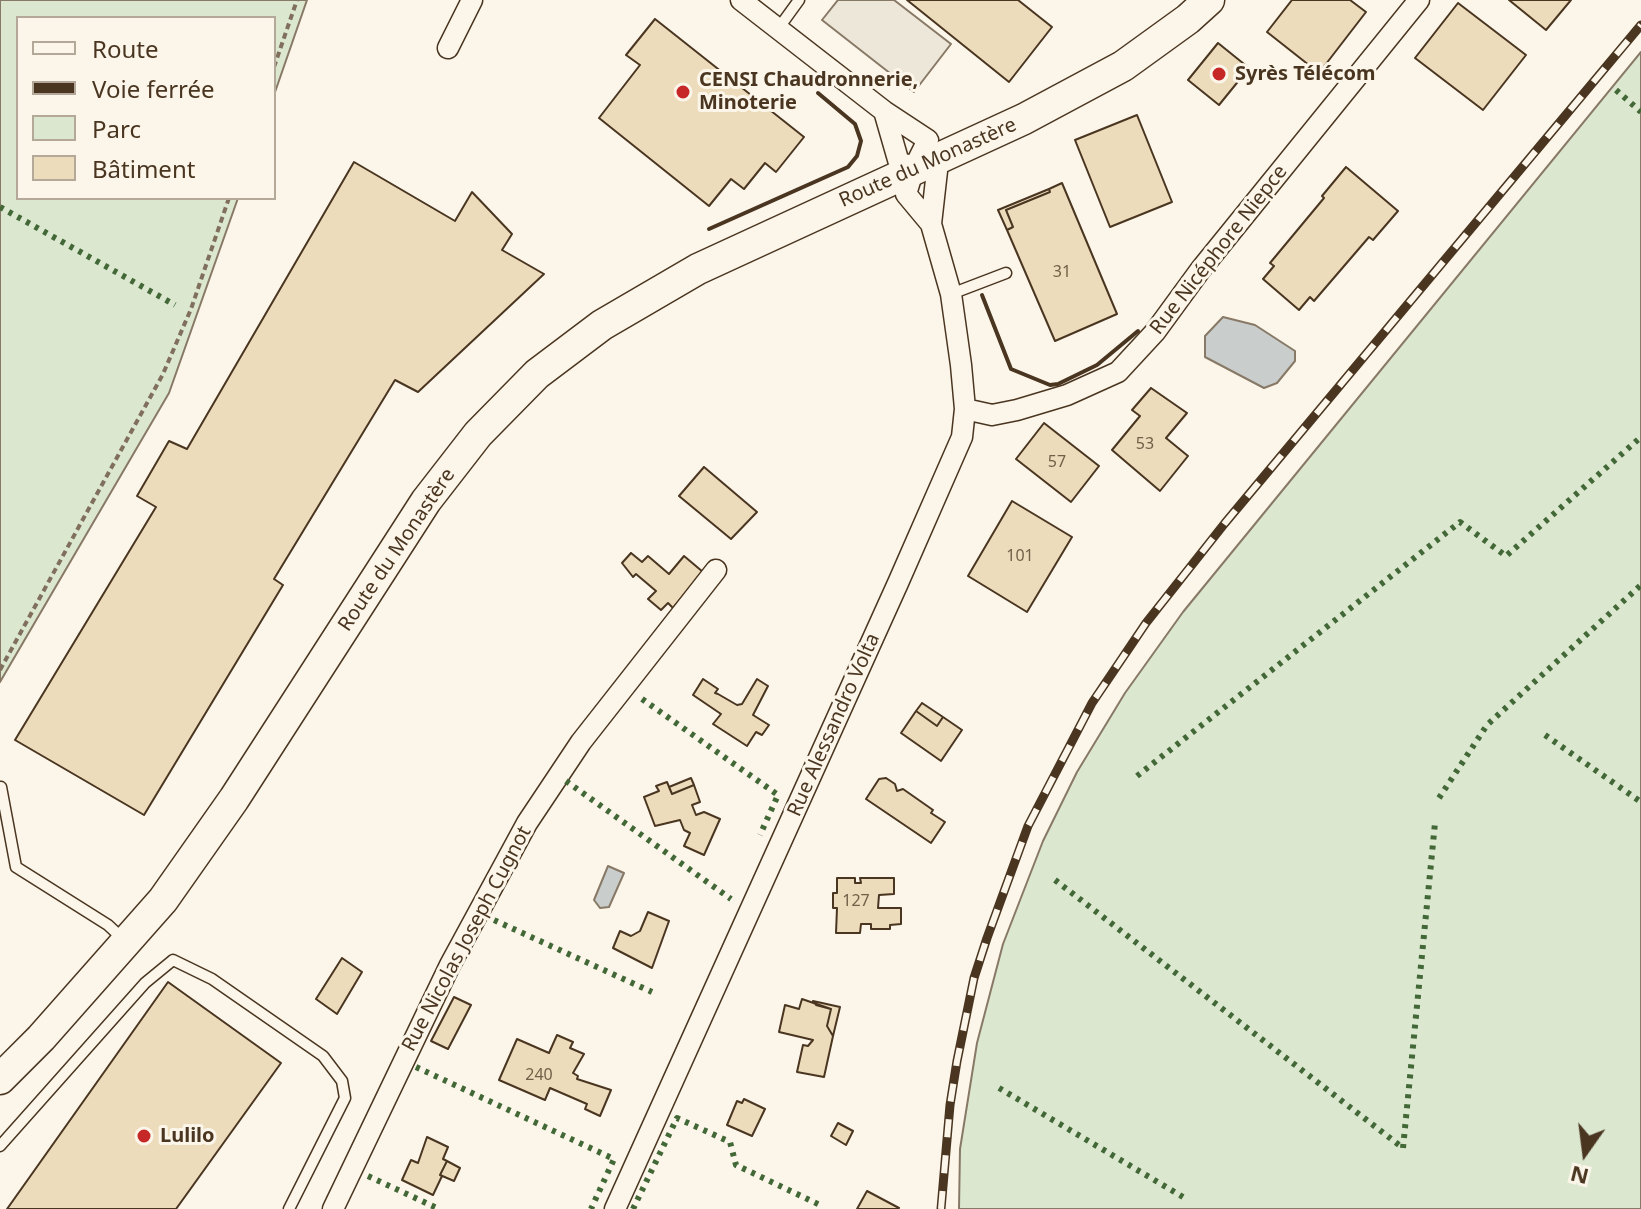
<!DOCTYPE html>
<html>
<head>
<meta charset="utf-8">
<style>
	body { margin:0 }
	#map { position:relative; width:1641px; height:1209px; overflow:hidden; background:#fbf6e9; font-family:"Noto Sans",sans-serif }
	canvas { display:block }
	.legend { position:absolute; left:16px; top:16px; width:260px; height:184px; box-sizing:border-box; background:#fbf6e9; border:2px solid #b4a999; margin:0; padding:10px 14px; list-style:none; font-size:24px; color:#4a3520 }
	.legend li { display:flex; align-items:center; gap:16px; height:40px }
	.legend b { width:40px; border:2px solid #b4a999 }
	.north { position:absolute; left:1545px; top:1113px; width:80px; height:80px; -webkit-text-stroke:6px #fbf6e9; paint-order:stroke; rotate:194deg; font-size:22px; font-weight:700; line-height:32px; text-align:center; color:#4a3520 }
	.north::after { content:''; display:block; margin:auto; width:28px; height:36px; background:#4a3520; clip-path:polygon(50% 0,100% 100%,50% 72%,0 100%) }
</style>
</head>
<body>
<div id="map">
<canvas width="1641" height="1209"></canvas>
<ul class="legend">
<li><b style="height:10px;background:#fbf6e9"></b>Route</li>
<li><b style="height:10px;background:#4a3520"></b>Voie ferrée</li>
<li><b style="height:22px;background:#dce7d0"></b>Parc</li>
<li><b style="height:22px;background:#ecdcbc"></b>Bâtiment</li>
</ul>
<div class="north">N</div>
</div>
<script>
const c = document.querySelector('canvas').getContext('2d');
c.lineJoin = 'round';
function fillPath(path, color) {
  c.fillStyle = color;
  c.fill(path, 'evenodd');
}
function poly(rows) {
  const path = new Path2D();
  for (const r of rows) {
    path.moveTo(r[0], r[1]);
    for (let i = 2; i < r.length; i += 2) path.lineTo(r[i], r[i + 1]);
  }
  return path;
}
function stroke(path, color, width, dash) {
  c.strokeStyle = color;
  c.lineWidth = width;
  c.lineCap = dash ? 'butt' : 'round';
  c.setLineDash(dash || []);
  c.stroke(path);
}
function drawText(font, color, halo, rows, align = 'center') {
  c.font = font + ' "Noto Sans",sans-serif';
  c.lineWidth = 6;
  c.setLineDash([]);
  c.textBaseline = 'middle';
  c.strokeStyle = halo;
  c.fillStyle = color;
  for (const [text, x, y, turn = 0] of rows) {
    c.save();
    c.translate(x, y);
    c.rotate((+turn || 0) * Math.PI / 180);
    c.textAlign = isNaN(turn) ? turn : align;
    if (halo) c.strokeText(text, 0, 0);
    c.fillText(text, 0, 0);
    c.restore();
  }
}
const green = poly([
	[0,0,307,0,274,95,274,18,18,18,18,198,238,198,169,393,0,682,0,0],
	[1641,52,1641,1209,959,1209,960,1149,977,1043,1003,944,1043,841,1077,772,1125,693,1183,612,1641,52]
]);
const parking = poly([
	[838,0,894,0,951,44,914,92,822,20,838,0]
]);
const water = poly([
	[1223,317,1255,325,1295,351,1295,361,1277,383,1264,388,1205,357,1205,336,1223,317],
	[608,866,624,873,609,907,600,908,594,900,608,866]
]);
const building = poly([
	[907,0,1018,0,1052,27,1009,82,907,0],
	[1292,0,1350,0,1366,12,1319,73,1267,32,1292,0],
	[1509,0,1571,0,1546,30,1509,0],
	[1458,3,1526,55,1483,110,1415,58,1458,3],
	[655,19,804,137,776,172,765,163,744,189,731,179,709,206,599,118,640,65,626,55,655,19],
	[1218,43,1249,68,1219,105,1188,80,1218,43],
	[1137,115,1172,202,1110,227,1075,140,1137,115],
	[354,162,455,221,472,192,512,234,502,250,544,274,418,392,395,380,274,579,283,585,144,815,15,740,156,507,137,496,169,441,187,449,354,162],
	[1346,167,1398,211,1373,240,1369,237,1314,301,1310,297,1299,310,1263,279,1274,266,1270,263,1324,198,1322,196,1346,167],
	[1062,183,1117,314,1055,341,1007,230,1013,227,1006,210,1050,192,1049,189,1062,183],
	[1049,189,1050,192,1006,210,1013,227,1007,230,998,210,1049,189],
	[1151,388,1187,413,1166,438,1188,456,1160,491,1112,450,1140,416,1132,410,1151,388],
	[1044,423,1099,466,1071,502,1016,459,1044,423],
	[704,467,757,512,731,539,679,496,704,467],
	[1012,501,1072,537,1027,612,968,576,1012,501],
	[631,553,642,562,648,556,669,574,684,556,703,572,673,608,668,603,661,610,648,599,656,591,636,574,633,577,622,563,631,553],
	[703,679,718,689,715,693,718,694,737,705,742,704,757,679,768,686,753,715,769,725,762,735,756,732,747,746,713,724,721,714,693,695,703,679],
	[922,703,943,717,937,726,916,711,922,703],
	[916,711,937,726,943,717,962,730,941,761,901,733,916,711],
	[691,778,694,785,672,794,669,787,691,778],
	[886,778,895,784,897,791,903,789,933,810,931,813,945,822,931,843,866,799,879,779,886,778],
	[667,782,672,794,694,785,700,802,692,805,696,815,704,812,720,819,704,855,684,846,690,833,684,830,680,820,655,826,644,797,659,791,656,786,667,782],
	[837,878,855,878,855,883,861,883,860,878,894,878,894,894,879,895,878,908,901,908,901,924,890,925,890,929,871,929,871,924,861,924,860,933,836,933,837,908,833,908,833,893,837,893,837,878],
	[648,912,669,921,652,968,613,948,620,931,631,936,640,931,648,912],
	[342,958,362,972,337,1014,316,999,342,958],
	[168,982,281,1063,176,1209,7,1209,168,982],
	[454,997,471,1005,448,1049,431,1041,454,997],
	[802,999,831,1009,827,1026,833,1036,824,1077,797,1072,803,1045,808,1046,813,1040,779,1032,785,1005,799,1009,802,999],
	[813,1001,840,1007,833,1036,827,1026,831,1009,816,1005,813,1001],
	[557,1035,573,1042,570,1048,584,1054,573,1073,578,1076,577,1079,611,1090,600,1116,585,1109,587,1104,550,1088,545,1100,499,1080,517,1039,549,1053,557,1035],
	[744,1099,765,1109,752,1136,727,1125,737,1101,742,1103,744,1099],
	[838,1123,853,1131,846,1145,831,1136,838,1123],
	[427,1137,448,1147,443,1159,447,1161,440,1175,442,1176,433,1195,402,1180,411,1160,418,1163,427,1137],
	[447,1161,460,1168,454,1181,440,1175,447,1161],
	[867,1191,899,1208,898,1209,857,1209,867,1191]
]);
const path = poly([
	[274,67,297,0],
	[0,670,163,374,191,309,229,198]
]);
const lane = poly([
	[778,29,799,0],
	[951,294,1006,273],
	[1,787,16,867,108,925,123,939],
	[0,1146,145,983,173,960,212,979,323,1056,342,1081,345,1098,289,1209]
]);
const street = poly([
	[741,0,884,111,928,140,914,168,906,194,931,224],
	[448,48,472,0],
	[965,409,992,415,1017,410,1067,395,1118,372,1155,332,1201,269,1419,0],
	[333,1209,450,965,527,823,581,742,716,570],
	[615,1209,898,583,962,437,965,409,961,365,951,294,931,224,937,171,899,163,884,111]
]);
const secondary = poly([
	[0,1079,41,1038,163,900,234,799,426,501,478,434,537,374,602,325,698,269,1024,119,1123,66,1188,19,1209,0]
]);
const rail = poly([
	[941,1209,950,1105,957,1061,974,978,987,938,1028,826,1092,703,1146,623,1225,523,1641,25]
]);
const hedge = poly([
	[1616,90,1641,112],
	[0,207,175,305],
	[642,699,778,795,760,835],
	[1545,735,1641,802],
	[1137,776,1460,522,1506,556,1641,437],
	[566,781,731,899],
	[1439,798,1487,725,1641,585],
	[1055,880,1403,1148],
	[485,916,652,992],
	[416,1067,614,1159,591,1209],
	[999,1088,1183,1197],
	[1403,1148,1435,823],
	[368,1176,439,1209],
	[633,1209,677,1118,730,1142,736,1165,820,1205]
]);
const wall = poly([
	[709,229,848,167,857,156,861,141,855,124,818,93],
	[982,295,1011,369,1050,385,1058,384,1097,365,1138,331]
]);
const markers = [
	[1219,74,8,"#c62828"],
	[683,92,8,"#c62828"],
	[144,1136,8,"#c62828"]
];
const numberNames = [
	["31",1062,272],
	["53",1145,444],
	["57",1057,462],
	["101",1020,556],
	["127",856,901],
	["240",539,1075]
];
const poiNames = [
	["Syrès Télécom",1235,74],
	["CENSI Chaudronnerie,",699,80],
	["Minoterie",699,103],
	["Lulilo",160,1136]
];
const streetNames = [
	["Route du Monastère",928,163,-24],
	["Rue Nicéphore Niepce",1219,250,-52],
	["Route du Monastère",397,550,-56],
	["Rue Alessandro Volta",834,725,-66],
	["Rue Nicolas Joseph Cugnot",467,939,-62]
];
fillPath(green, '#dce7d0');
stroke(green, '#887966', 2);
fillPath(parking, '#ede7d9');
stroke(parking, '#887966', 2);
fillPath(water, '#c9cecd');
stroke(water, '#887966', 2);
fillPath(building, '#ecdcbc');
stroke(building, '#4a3520', 2);
stroke(lane, '#4a3520', 13);
stroke(street, '#4a3520', 23);
stroke(secondary, '#4a3520', 33);
stroke(path, '#7f6f5c', 4, [6, 4]);
stroke(lane, '#fbf6e9', 10);
stroke(street, '#fbf6e9', 20);
stroke(secondary, '#fbf6e9', 30);
stroke(rail, '#4a3520', 9);
stroke(rail, '#fbf6e9', 6, [18]);
stroke(hedge, '#436837', 6, [4, 6]);
stroke(wall, '#4a3520', 4);
for (const [x, y, r, color] of markers) {
  const dot = new Path2D();
  dot.arc(x, y, r, 0, 2 * Math.PI);
  c.fillStyle = color;
  c.fill(dot);
  stroke(dot, '#fbf6e9', 3);
}
drawText('16px', '#725f47', null, numberNames);
drawText('bold 20px', '#4a3520', '#fbf6e9', poiNames, 'left');
drawText('20px', '#4a3520', '#fbf6e9', streetNames);
</script>
</body>
</html>
